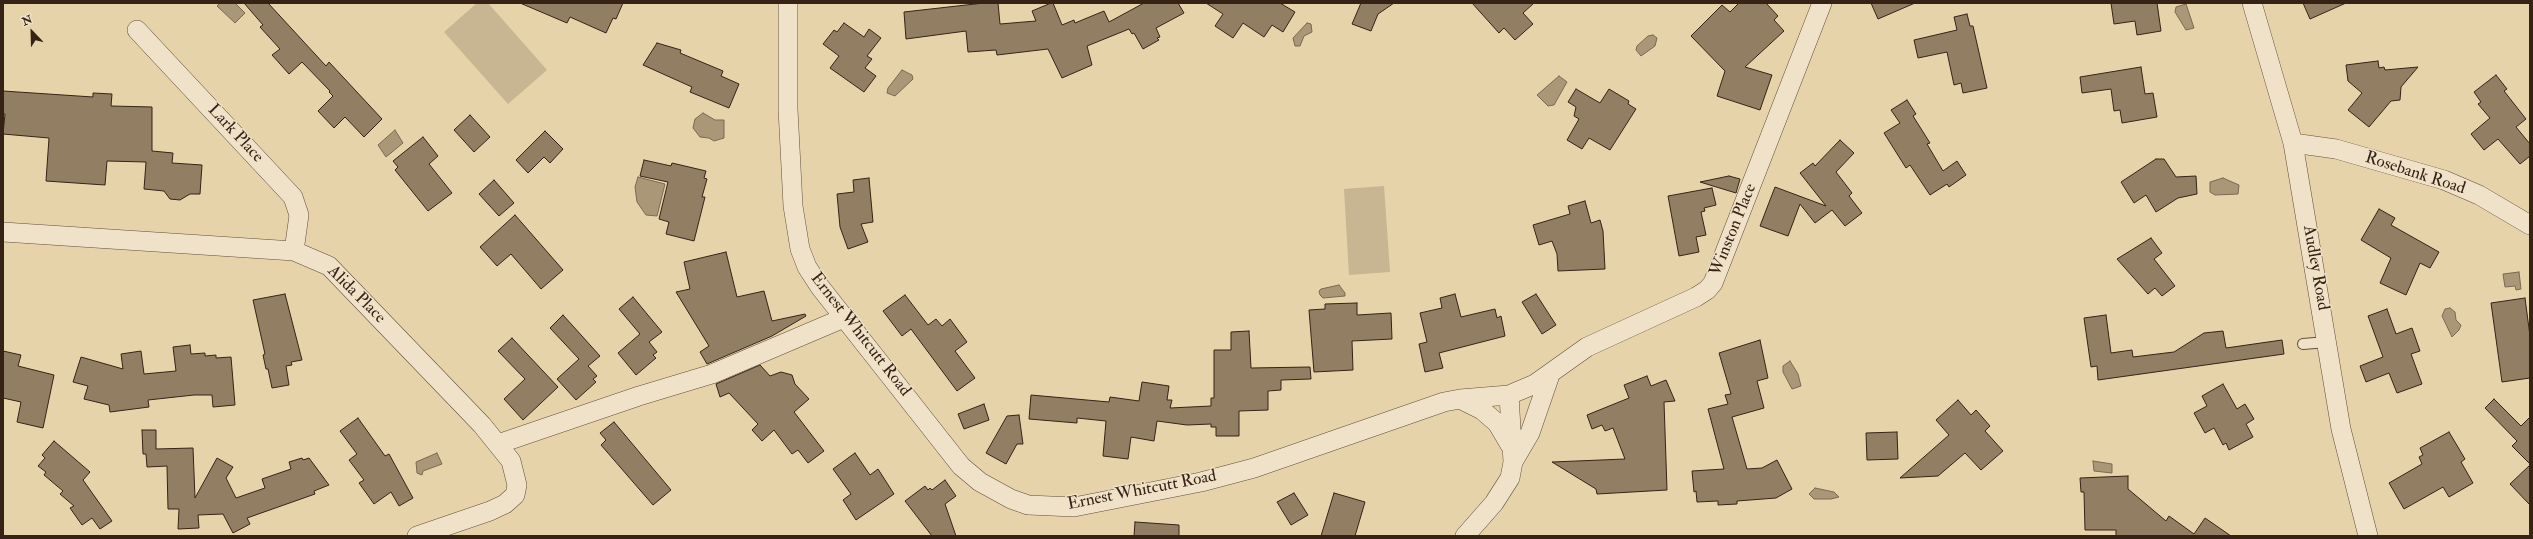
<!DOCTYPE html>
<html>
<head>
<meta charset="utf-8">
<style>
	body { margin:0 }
	#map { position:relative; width:2533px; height:539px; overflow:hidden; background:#e6d3aa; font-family:"IM FELL Double Pica",serif }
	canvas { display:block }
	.frame { position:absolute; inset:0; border:4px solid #372216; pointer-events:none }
	.north { position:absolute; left:12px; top:12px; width:40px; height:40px; -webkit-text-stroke:3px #efe2c8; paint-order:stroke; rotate:337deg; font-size:11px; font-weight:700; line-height:16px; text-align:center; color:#372216 }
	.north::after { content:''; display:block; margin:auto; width:14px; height:18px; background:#372216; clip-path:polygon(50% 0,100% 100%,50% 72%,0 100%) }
</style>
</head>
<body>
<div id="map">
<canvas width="2533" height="539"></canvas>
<div class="frame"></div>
<div class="north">N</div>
</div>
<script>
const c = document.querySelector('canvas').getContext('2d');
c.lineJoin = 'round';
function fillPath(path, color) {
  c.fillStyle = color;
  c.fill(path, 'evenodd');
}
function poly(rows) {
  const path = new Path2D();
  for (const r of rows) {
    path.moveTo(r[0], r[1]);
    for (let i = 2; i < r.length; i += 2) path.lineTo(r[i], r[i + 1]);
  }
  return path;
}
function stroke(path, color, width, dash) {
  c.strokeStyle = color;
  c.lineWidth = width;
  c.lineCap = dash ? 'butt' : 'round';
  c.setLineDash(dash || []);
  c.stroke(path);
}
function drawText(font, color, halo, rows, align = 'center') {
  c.font = font + ' "IM FELL Double Pica",serif';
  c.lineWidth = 3;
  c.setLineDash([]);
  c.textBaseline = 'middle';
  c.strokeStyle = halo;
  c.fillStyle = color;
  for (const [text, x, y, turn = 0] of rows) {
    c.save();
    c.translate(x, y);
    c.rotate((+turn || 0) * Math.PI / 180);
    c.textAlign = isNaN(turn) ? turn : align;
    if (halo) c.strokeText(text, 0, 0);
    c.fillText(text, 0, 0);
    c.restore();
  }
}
const green = poly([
	[477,3,488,3,547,70,508,104,444,32],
	[1384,186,1390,272,1349,275,1344,189]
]);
const water = poly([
	[220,3,235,3,245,13,235,23,217,6,220,3],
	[2186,4,2194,28,2186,30,2175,12,2176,7,2186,4],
	[1307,23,1311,24,1312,32,1304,36,1300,46,1295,46,1293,38,1307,23],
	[1653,35,1657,38,1655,46,1641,56,1636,50,1637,46,1648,36,1653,35],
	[902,70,912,75,913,79,895,96,887,93,888,88,902,70],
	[1559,76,1567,82,1554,105,1548,106,1537,95,1559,76],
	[703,113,715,120,724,120,724,138,714,141,709,138,700,137,693,128,695,119,703,113],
	[395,130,403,143,386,157,378,145,395,130],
	[638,177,665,184,657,216,646,215,637,202,635,187,638,177],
	[2223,178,2239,185,2238,194,2215,195,2210,192,2210,182,2223,178],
	[2519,272,2521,289,2516,290,2515,286,2505,287,2503,274,2519,272],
	[1339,285,1345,293,1345,296,1323,298,1320,295,1319,291,1321,289,1339,285],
	[2450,308,2455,312,2456,320,2461,325,2459,330,2452,337,2442,316,2445,309,2450,308],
	[1790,361,1798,374,1801,386,1792,389,1783,372,1783,366,1790,361],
	[437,453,442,464,423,471,422,475,417,473,416,462,437,453],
	[2093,461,2112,464,2112,473,2094,471,2093,461],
	[1815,488,1834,492,1839,497,1831,499,1814,499,1809,494,1815,488]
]);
const building = poly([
	[244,3,268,3,326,66,329,62,382,119,364,137,345,117,334,128,318,111,333,96,329,92,330,91,302,62,289,74,272,55,280,49,260,27,263,25,244,3],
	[520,3,623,3,616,19,613,18,606,33,570,17,567,23,520,3],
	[984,3,998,3,1000,24,1036,21,1032,11,1051,3,1053,3,1062,25,1074,20,1075,23,1104,11,1109,22,1144,3,1178,3,1184,13,1156,28,1160,37,1157,38,1159,40,1143,49,1134,33,1132,34,1129,29,1087,46,1092,65,1062,78,1048,49,997,55,996,50,968,52,966,31,906,39,904,12,984,3],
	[1206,3,1280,3,1295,12,1283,32,1272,25,1264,37,1243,23,1233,38,1215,26,1223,14,1206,3],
	[1361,3,1394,3,1378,14,1371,31,1352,24,1361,3],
	[1472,3,1534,3,1523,13,1533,24,1515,40,1504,28,1499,33,1472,3],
	[1739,3,1766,3,1778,16,1774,20,1784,31,1745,67,1772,75,1760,110,1717,96,1725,71,1691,36,1722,5,1730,12,1739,3],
	[1871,3,1915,3,1878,19,1871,3],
	[2111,3,2157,3,2161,31,2137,35,2135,21,2114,24,2111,3],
	[2303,3,2346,3,2310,19,2303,3],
	[1967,14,1970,26,1973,26,1987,88,1963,93,1961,83,1954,85,1947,52,1918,58,1914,40,1957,30,1954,17,1967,14],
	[844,23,864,37,869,29,881,38,867,56,872,59,865,68,876,76,864,92,830,68,839,56,823,44,834,30,837,32,844,23],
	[657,43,681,50,680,53,723,71,721,76,739,84,729,108,690,92,692,87,643,65,657,43],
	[2378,61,2379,68,2384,67,2385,70,2418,67,2401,87,2400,100,2391,101,2369,127,2348,110,2362,93,2348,81,2346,65,2378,61],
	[2141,67,2145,94,2153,93,2157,117,2122,123,2120,110,2114,111,2111,89,2082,93,2080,77,2141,67],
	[2496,75,2507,89,2504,91,2526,119,2516,127,2530,144,2530,156,2520,164,2498,139,2484,150,2471,134,2490,118,2478,104,2481,102,2474,92,2496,75],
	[1576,89,1600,103,1609,89,1629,101,1628,104,1636,109,1610,150,1589,138,1582,149,1567,140,1579,119,1574,116,1576,107,1568,102,1576,89],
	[3,91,93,97,93,93,112,94,111,106,152,107,152,151,173,153,172,163,202,165,200,194,190,194,180,200,170,199,164,191,144,189,146,162,107,161,105,185,46,181,49,138,3,134,5,114,3,114,3,91],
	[1907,100,1916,114,1913,116,1930,143,1927,144,1943,171,1957,161,1966,175,1949,187,1947,184,1930,195,1910,165,1906,168,1884,133,1900,123,1891,110,1907,100],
	[470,115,490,137,474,152,454,130,470,115],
	[545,131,563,149,550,163,544,157,528,173,516,160,545,131],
	[423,137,438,156,429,164,452,193,428,211,395,170,398,167,393,161,423,137],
	[1840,140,1854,153,1836,172,1852,193,1849,196,1862,213,1845,226,1832,210,1815,223,1800,204,1788,236,1760,226,1775,187,1826,206,1800,173,1813,163,1815,166,1840,140],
	[2156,159,2164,159,2176,177,2196,176,2197,194,2178,198,2156,212,2146,195,2134,203,2121,182,2156,159],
	[644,160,671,166,672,163,706,171,704,178,707,179,702,197,705,197,694,241,666,234,669,222,659,219,668,182,640,176,644,160],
	[1729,176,1740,179,1736,193,1700,182,1729,176],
	[869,178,873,222,861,224,868,242,848,249,840,227,837,194,854,192,853,180,869,178],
	[494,180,514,203,499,216,479,194,494,180],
	[1712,188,1716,205,1704,208,1705,211,1701,212,1706,235,1696,237,1699,252,1679,256,1668,196,1712,188],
	[1585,201,1591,223,1600,220,1603,231,1605,269,1558,271,1557,254,1552,241,1539,245,1533,225,1570,214,1568,206,1585,201],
	[2379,209,2395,218,2391,225,2439,252,2430,268,2420,263,2406,295,2380,283,2391,258,2361,240,2379,209],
	[515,215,563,270,541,289,511,254,497,266,480,247,515,215],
	[2151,238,2162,253,2154,259,2175,286,2162,296,2155,288,2148,294,2117,259,2151,238],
	[726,252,737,297,764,291,772,321,805,314,806,316,772,336,707,364,700,352,709,346,676,292,690,289,684,262,726,252],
	[285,294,302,360,291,362,292,365,286,366,289,385,272,388,268,369,266,369,263,355,265,354,253,300,285,294],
	[1455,294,1461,317,1495,309,1497,318,1501,316,1505,336,1439,353,1443,368,1425,372,1419,344,1427,342,1420,313,1442,308,1440,298,1455,294],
	[1536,294,1556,325,1542,334,1522,302,1536,294],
	[905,295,928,325,936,319,942,326,950,319,967,342,955,351,975,378,957,391,911,329,902,336,883,311,905,295],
	[633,297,662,332,649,342,657,352,653,355,656,358,636,375,618,353,640,334,619,309,633,297],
	[2525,298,2530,336,2530,378,2502,382,2491,303,2525,298],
	[1357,303,1357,315,1391,313,1392,339,1352,341,1353,370,1314,372,1309,310,1325,309,1325,304,1357,303],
	[2387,309,2396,334,2412,328,2420,351,2411,354,2422,384,2397,393,2389,373,2366,382,2360,366,2383,357,2368,316,2387,309],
	[563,315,600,356,588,366,597,376,593,379,596,382,576,400,557,379,579,359,550,328,563,315],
	[2106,315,2111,353,2132,350,2133,357,2174,352,2204,333,2223,331,2226,348,2282,340,2284,354,2098,380,2097,366,2091,367,2084,318,2106,315],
	[1249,331,1251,368,1310,367,1311,379,1281,380,1281,390,1268,391,1268,410,1239,411,1239,436,1216,436,1216,427,1211,427,1211,424,1187,425,1157,421,1154,441,1131,437,1128,459,1103,456,1106,421,1077,418,1077,423,1029,419,1031,395,1109,402,1110,397,1139,401,1142,382,1169,386,1167,400,1172,400,1170,408,1211,406,1211,398,1214,398,1214,350,1231,350,1231,332,1249,331],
	[512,338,558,387,523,420,504,399,525,379,498,351,512,338],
	[1760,340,1768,378,1757,381,1764,408,1732,417,1747,469,1762,468,1777,460,1792,489,1776,498,1737,501,1737,504,1718,505,1718,501,1697,502,1696,491,1694,492,1692,471,1724,469,1708,409,1728,404,1725,395,1731,394,1719,353,1760,340],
	[190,345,191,354,205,353,205,356,216,355,216,358,231,357,235,405,213,407,212,395,194,395,148,400,149,407,110,412,109,405,84,399,88,386,73,382,81,357,123,369,121,354,141,351,144,374,176,371,173,347,190,345],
	[3,351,21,355,18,366,54,375,43,428,17,422,21,402,3,398,3,351],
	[760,365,770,376,781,372,792,375,795,384,809,399,794,412,824,451,808,463,798,450,792,454,774,430,762,441,752,430,758,424,729,393,720,397,716,384,760,365],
	[1647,376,1651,386,1666,380,1675,401,1664,402,1667,490,1597,494,1596,489,1552,462,1625,459,1613,428,1605,431,1602,425,1592,429,1587,415,1629,398,1624,385,1647,376],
	[2223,384,2237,409,2245,404,2254,419,2246,424,2253,437,2229,450,2226,443,2223,445,2214,428,2205,433,2194,413,2207,406,2202,396,2223,384],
	[2494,399,2521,426,2530,417,2530,464,2512,446,2517,441,2485,408,2494,399],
	[1958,400,1971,415,1976,410,1990,426,1985,431,2003,451,1981,470,1965,453,1938,476,1900,478,1949,435,1936,420,1958,400],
	[984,404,989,420,964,429,958,414,984,404],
	[1019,415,1023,444,1017,444,1006,464,986,453,1007,416,1019,415],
	[358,418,385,456,389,454,413,498,399,506,391,492,374,504,359,483,364,480,349,460,357,454,340,431,358,418],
	[614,422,671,490,653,505,601,445,606,440,600,433,614,422],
	[142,430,156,430,156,449,193,448,195,498,217,458,233,467,226,478,236,498,265,488,262,479,291,469,289,462,302,458,303,460,309,458,329,485,314,491,315,494,247,518,250,524,233,533,223,514,198,515,199,528,178,529,179,509,168,509,167,466,147,467,146,454,143,454,142,430],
	[1897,432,1898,459,1867,460,1866,433,1897,432],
	[2449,432,2465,459,2461,462,2473,483,2449,497,2443,487,2404,509,2389,483,2422,464,2419,457,2423,455,2420,448,2449,432],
	[54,441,90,472,83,480,112,521,100,529,92,518,82,525,70,508,74,506,60,494,63,491,44,475,46,472,38,466,45,458,42,455,54,441],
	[855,453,870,475,878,469,894,494,856,520,843,500,851,494,833,469,855,453],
	[2530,465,2530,505,2510,484,2530,465],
	[2128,476,2128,489,2166,521,2169,516,2194,534,2205,518,2231,536,2116,536,2116,530,2085,530,2084,492,2081,492,2080,478,2128,476],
	[945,480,956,496,945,504,956,536,932,536,905,501,925,486,928,490,930,488,932,490,945,480],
	[1294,493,1308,515,1291,525,1277,502,1294,493],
	[1334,493,1365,502,1355,536,1321,536,1334,493],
	[1135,522,1179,525,1179,536,1134,536,1135,522]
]);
const service = poly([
	[2303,344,2327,342]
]);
const minor = poly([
	[788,3,788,109,793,206,800,249,807,267,820,287,961,466,980,482,1011,499,1028,505,1074,507,1201,482,1254,468,1444,402,1460,399,1509,395,1513,462,1510,478,1494,503,1465,536],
	[2252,3,2293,143,2341,429,2368,536],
	[137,30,293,197,299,215,294,251],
	[2293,143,2336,149,2444,180,2479,195,2530,225],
	[3,232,294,251,329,266,482,425,511,461,517,485,515,495,505,504,490,511,417,536],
	[1509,395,1535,384,1587,347,1696,297,1707,290,1713,283,1822,3],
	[1460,399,1482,410,1497,423,1510,445],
	[498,444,639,396,712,374,846,317],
	[1513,462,1530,433,1550,375]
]);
const streetNames = [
	["Lark Place",235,134,47],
	["Rosebank Road",2415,174,18],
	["Winston Place",1734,230,-68],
	["Audley Road",2315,268,80],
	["Alida Place",356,295,45],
	["Ernest Whitcutt Road",860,335,52],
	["Ernest Whitcutt Road",1142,491,-11]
];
fillPath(green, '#c8b591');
fillPath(water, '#aa9778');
stroke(water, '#7c6851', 1);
fillPath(building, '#927e63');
stroke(building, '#372216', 1);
stroke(service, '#634e3b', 12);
stroke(minor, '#634e3b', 20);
stroke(service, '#efe2c8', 10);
stroke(minor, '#efe2c8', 19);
drawText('17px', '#372216', '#efe2c8', streetNames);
</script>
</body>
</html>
